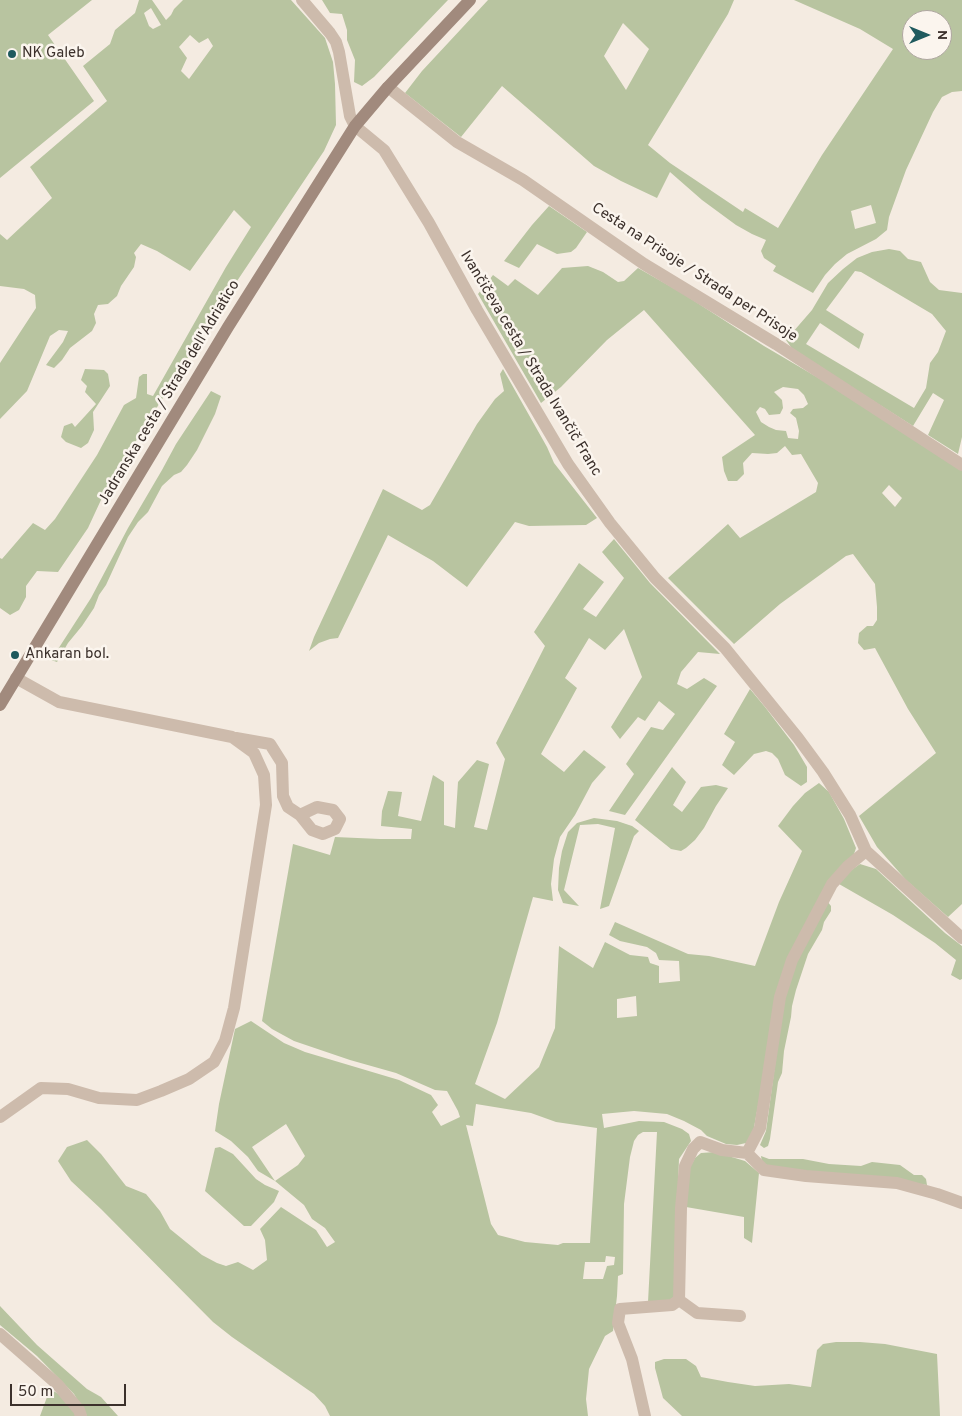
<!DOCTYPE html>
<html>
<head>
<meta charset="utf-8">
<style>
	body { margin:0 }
	#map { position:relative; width:962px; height:1416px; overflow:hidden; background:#f4ebe1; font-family:Overpass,sans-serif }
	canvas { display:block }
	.north { position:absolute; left:902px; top:10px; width:50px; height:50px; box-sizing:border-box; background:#fbf5ee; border:1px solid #aea6a0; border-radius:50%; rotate:90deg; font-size:14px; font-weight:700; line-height:20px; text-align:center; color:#3b302b }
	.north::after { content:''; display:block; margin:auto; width:18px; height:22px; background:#1f5a5e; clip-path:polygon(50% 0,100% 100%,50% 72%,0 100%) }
	.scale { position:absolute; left:10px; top:1384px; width:116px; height:22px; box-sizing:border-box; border:2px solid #3b302b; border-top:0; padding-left:6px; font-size:15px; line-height:18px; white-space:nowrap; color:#3b302b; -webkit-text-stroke:4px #fbf5ee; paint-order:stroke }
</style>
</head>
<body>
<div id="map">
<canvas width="962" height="1416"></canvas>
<div class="north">N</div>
<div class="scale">50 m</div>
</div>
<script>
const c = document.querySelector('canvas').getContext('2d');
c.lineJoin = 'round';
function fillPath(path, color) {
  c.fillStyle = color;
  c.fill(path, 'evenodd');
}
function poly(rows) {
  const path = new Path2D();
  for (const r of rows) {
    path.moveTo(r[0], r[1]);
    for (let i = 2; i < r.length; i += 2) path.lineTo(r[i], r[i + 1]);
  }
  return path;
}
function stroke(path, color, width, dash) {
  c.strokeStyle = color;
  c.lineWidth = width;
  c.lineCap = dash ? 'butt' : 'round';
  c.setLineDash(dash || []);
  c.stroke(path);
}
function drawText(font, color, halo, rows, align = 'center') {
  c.font = font + ' Overpass,sans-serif';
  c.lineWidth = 5;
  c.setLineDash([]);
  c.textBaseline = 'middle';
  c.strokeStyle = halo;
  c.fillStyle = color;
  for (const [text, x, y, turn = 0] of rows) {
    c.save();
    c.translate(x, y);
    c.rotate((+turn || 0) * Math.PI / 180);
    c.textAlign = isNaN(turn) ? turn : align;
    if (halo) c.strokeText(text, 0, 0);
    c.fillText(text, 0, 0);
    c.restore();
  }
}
const green = poly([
	[0,0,92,0,48,35,94,101,0,178],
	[139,0,152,0,166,20,171,15,174,9,183,0,291,0,325,38,333,62,335,84,336,125,324,151,223,302,107,487,88,528,58,572,37,571,26,586,26,597,19,610,10,615,0,608,0,558,2,559,33,523,45,530,55,519,97,455,124,405,136,398,139,377,143,374,147,374,147,394,153,396,226,267,251,227,234,210,190,271,157,251,141,244,134,253,136,257,134,267,121,286,117,296,108,304,98,305,94,314,96,323,92,331,70,348,62,360,54,368,46,365,63,342,68,331,59,330,50,336,27,391,0,419,0,363,36,308,35,295,24,289,0,286,0,234,7,240,52,198,30,167,107,101,83,66,110,44,115,30,135,13],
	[151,8,161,25,153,29,149,26,144,13],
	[190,35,199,43,208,38,213,46,189,79,181,71,187,58,179,47],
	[322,0,448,0,374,77,362,86,354,82,355,60,347,40,347,30,342,14,330,13],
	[488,0,734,0,728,14,648,145,670,163,743,212,745,208,778,228,822,155,893,49,860,29,794,0,962,0,962,91,952,92,942,97,933,112,906,170,889,217,887,230,876,239,847,254,835,264,825,275,813,293,773,271,776,266,764,258,761,251,766,240,752,234,736,225,702,200,670,172,657,198,621,181,594,166,502,86,461,137,405,93,422,71],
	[912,20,942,20,942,50,912,50],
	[623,23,649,49,626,90,604,56],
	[871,205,876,223,855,229,851,211],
	[549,206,587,232,576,248,571,252,557,254,537,244,519,268,504,261,532,225],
	[889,249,900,251,908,259,921,262,930,282,939,290,962,293,962,437,958,454,928,435,944,400,933,393,913,426,793,350,786,340,812,310,828,283,843,269,857,258,872,252],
	[855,271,861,272,932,314,946,331,938,352,930,363,926,388,914,408,806,344,820,323,859,349,864,334,826,310],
	[588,266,603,272,618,282,624,281,638,268,682,293,764,346,844,393,962,468,962,904,948,917,906,880,877,847,859,816,936,753,908,709,875,648,864,650,858,643,859,633,867,626,873,626,877,620,877,607,875,584,853,554,846,556,780,604,734,644,668,578,728,524,740,538,816,492,818,483,801,454,792,455,785,446,777,453,768,454,752,453,743,463,744,474,737,481,728,481,724,471,722,457,755,435,644,310,607,340,561,387,541,403,478,294,493,275,508,286,515,279,538,295,562,268],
	[783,387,798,389,804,395,808,404,803,408,793,409,790,413,796,418,799,431,798,439,788,438,786,431,776,430,769,427,761,422,756,412,760,407,765,409,769,415,780,414,783,408,782,400,774,392],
	[889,485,902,498,895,507,882,493],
	[85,369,104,370,108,374,110,386,93,412,94,430,88,443,81,448,66,442,61,437,64,426,72,423,75,427,96,404,85,392,87,386,81,380],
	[503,369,547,447,554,463,597,518,586,525,529,526,515,522,467,587,433,561,388,535,338,638,330,639,319,643,309,651,314,637,383,489,422,510,430,505,477,424,495,399,504,391,500,374],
	[211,391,221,396,215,414,197,450,187,465,181,472,174,475,162,486,148,512,138,522,128,537,106,585,99,595,94,608,82,626,68,643,57,662,51,660,91,598,128,528,162,470,176,444],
	[614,539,650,583,720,654,698,652,681,672,677,684,687,689,704,678,717,686,625,815,609,811,634,774,626,764,651,727,663,730,675,714,659,701,645,721,638,717,620,739,611,727,642,677,624,629,605,650,589,638,565,678,577,688,541,754,564,772,584,750,606,767,592,783,575,815,560,837,554,859,551,884,553,901,533,897,497,1023,475,1084,505,1099,539,1067,555,1028,559,946,593,968,605,942,630,955,648,957,650,963,659,966,659,983,680,981,679,961,659,960,656,953,647,947,620,941,609,935,615,922,688,954,709,956,755,966,779,902,802,851,778,826,793,806,805,793,819,783,829,792,844,819,856,848,853,857,795,946,766,1062,753,1133,746,1143,737,1145,726,1144,707,1136,701,1130,684,1121,667,1114,634,1111,602,1114,604,1128,639,1121,664,1122,682,1129,689,1134,691,1141,679,1159,674,1300,648,1302,657,1132,643,1132,638,1135,634,1141,630,1157,624,1204,623,1274,618,1276,617,1296,613,1331,605,1336,589,1369,586,1399,588,1416,330,1416,325,1406,314,1394,232,1337,213,1322,101,1209,71,1181,58,1161,67,1147,87,1140,101,1154,126,1186,146,1194,160,1211,170,1229,202,1255,217,1263,226,1266,238,1262,253,1270,267,1260,265,1240,260,1229,281,1207,316,1230,327,1247,335,1242,325,1228,312,1219,304,1205,275,1181,258,1171,248,1157,231,1141,215,1131,219,1104,235,1029,251,1021,284,1043,305,1052,399,1080,431,1095,438,1105,432,1112,441,1126,460,1117,458,1111,447,1091,435,1090,396,1073,350,1060,294,1041,272,1029,262,1021,293,844,330,855,335,837,380,839,411,839,412,829,381,826,382,811,388,791,402,792,398,816,421,821,433,775,444,782,444,825,455,828,458,782,477,760,489,764,474,827,487,830,505,759,496,743,545,646,534,632,579,563,604,582,583,609,596,617,624,578,602,552],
	[636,996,637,1016,617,1018,617,999],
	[476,1104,531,1113,556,1122,597,1128,590,1243,563,1243,558,1245,525,1242,498,1235,491,1224,466,1125,473,1126],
	[286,1124,305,1156,298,1165,275,1181,252,1147],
	[606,1256,615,1257,614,1265,607,1266,603,1279,583,1279,585,1262,605,1262],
	[750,689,765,707,794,745,807,767,807,782,801,786,785,775,778,759,772,753,766,751,754,754,734,775,722,765,735,742,724,734],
	[672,767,686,782,673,805,682,812,701,787,716,785,728,788,716,806,704,828,695,840,686,848,681,851,671,849,635,820],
	[594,818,617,821,632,826,639,831,634,836,609,906,600,909,615,828,598,824,580,825,564,890,579,906,563,903,558,890,559,868,562,851,568,832,577,823],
	[860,864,876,869,945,933,962,946,962,979,960,980,951,975,956,960,935,943,893,915,839,884,840,878],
	[827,901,831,906,831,911,824,922,822,930,808,954,796,990,792,1006,791,1017,784,1051,782,1073,778,1082,770,1139,768,1146,764,1148,760,1145,766,1131,783,1006,796,957],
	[220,1147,233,1154,256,1179,265,1185,279,1191,274,1202,251,1226,244,1226,205,1191,215,1148],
	[715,1152,745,1161,759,1173,752,1243,744,1238,744,1217,686,1207,690,1167,695,1158,701,1153],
	[761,1156,769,1159,803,1159,829,1164,861,1166,872,1162,900,1165,914,1175,922,1175,926,1179,927,1185,770,1167,762,1162],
	[0,1306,37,1345,87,1389,101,1397,118,1416,87,1416,74,1394,37,1356,0,1325],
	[836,1342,860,1342,885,1344,937,1354,940,1416,682,1416,663,1398,655,1368,655,1362,664,1359,686,1359,696,1366,701,1377,728,1382,755,1386,789,1384,811,1387,817,1350,823,1344],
	[50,1389,62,1396,77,1416,40,1416]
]);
const street = poly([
	[302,0,330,33,336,42,339,52,350,116,355,126,384,150,429,223,477,310,568,464,610,523,655,578,725,648,798,738,823,772,850,815,866,851,962,938],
	[388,87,457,142,523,180,644,264,776,344,962,465],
	[236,738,270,744,282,763,283,796,288,807,300,815,317,807,333,810,340,819,335,829,323,834,312,830,300,815],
	[0,1117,41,1088,68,1089,99,1098,137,1100,161,1091,189,1079,214,1062,225,1041,234,1008,266,805,264,775,254,753,232,737,59,702,16,678],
	[747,1153,764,1170,806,1176,897,1183,937,1194,962,1203],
	[679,1300,697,1313,740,1316],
	[0,1334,57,1384,79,1410,81,1416],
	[645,1416,632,1359,618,1323,620,1309,672,1305,679,1300,681,1208,685,1166,693,1149,700,1142,722,1150,747,1153,760,1128,780,997,792,960,832,884,848,866,866,851]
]);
const secondary = poly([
	[0,705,228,327,355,126,388,87,470,0]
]);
const markers = [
	[12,54,5,"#1f5a5e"],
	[15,655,5,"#1f5a5e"]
];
const poiNames = [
	["NK Galeb",22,54],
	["Ankaran bol.",25,655]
];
const streetNames = [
	["Cesta na Prisoje / Strada per Prisoje",694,273,33],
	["Ivančičeva cesta / Strada Ivančič Franc",530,364,59],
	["Jadranska cesta / Strada dell'Adriatico",170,393,-59]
];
fillPath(green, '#b8c4a0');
stroke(street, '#cdbbac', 12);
stroke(secondary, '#a18a7d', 12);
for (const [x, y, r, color] of markers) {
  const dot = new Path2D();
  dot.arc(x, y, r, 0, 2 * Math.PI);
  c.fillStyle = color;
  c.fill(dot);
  stroke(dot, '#fbf5ee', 2);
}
drawText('15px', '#3b302b', '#fbf5ee', poiNames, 'left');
drawText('15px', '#3b302b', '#fbf5ee', streetNames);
</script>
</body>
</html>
